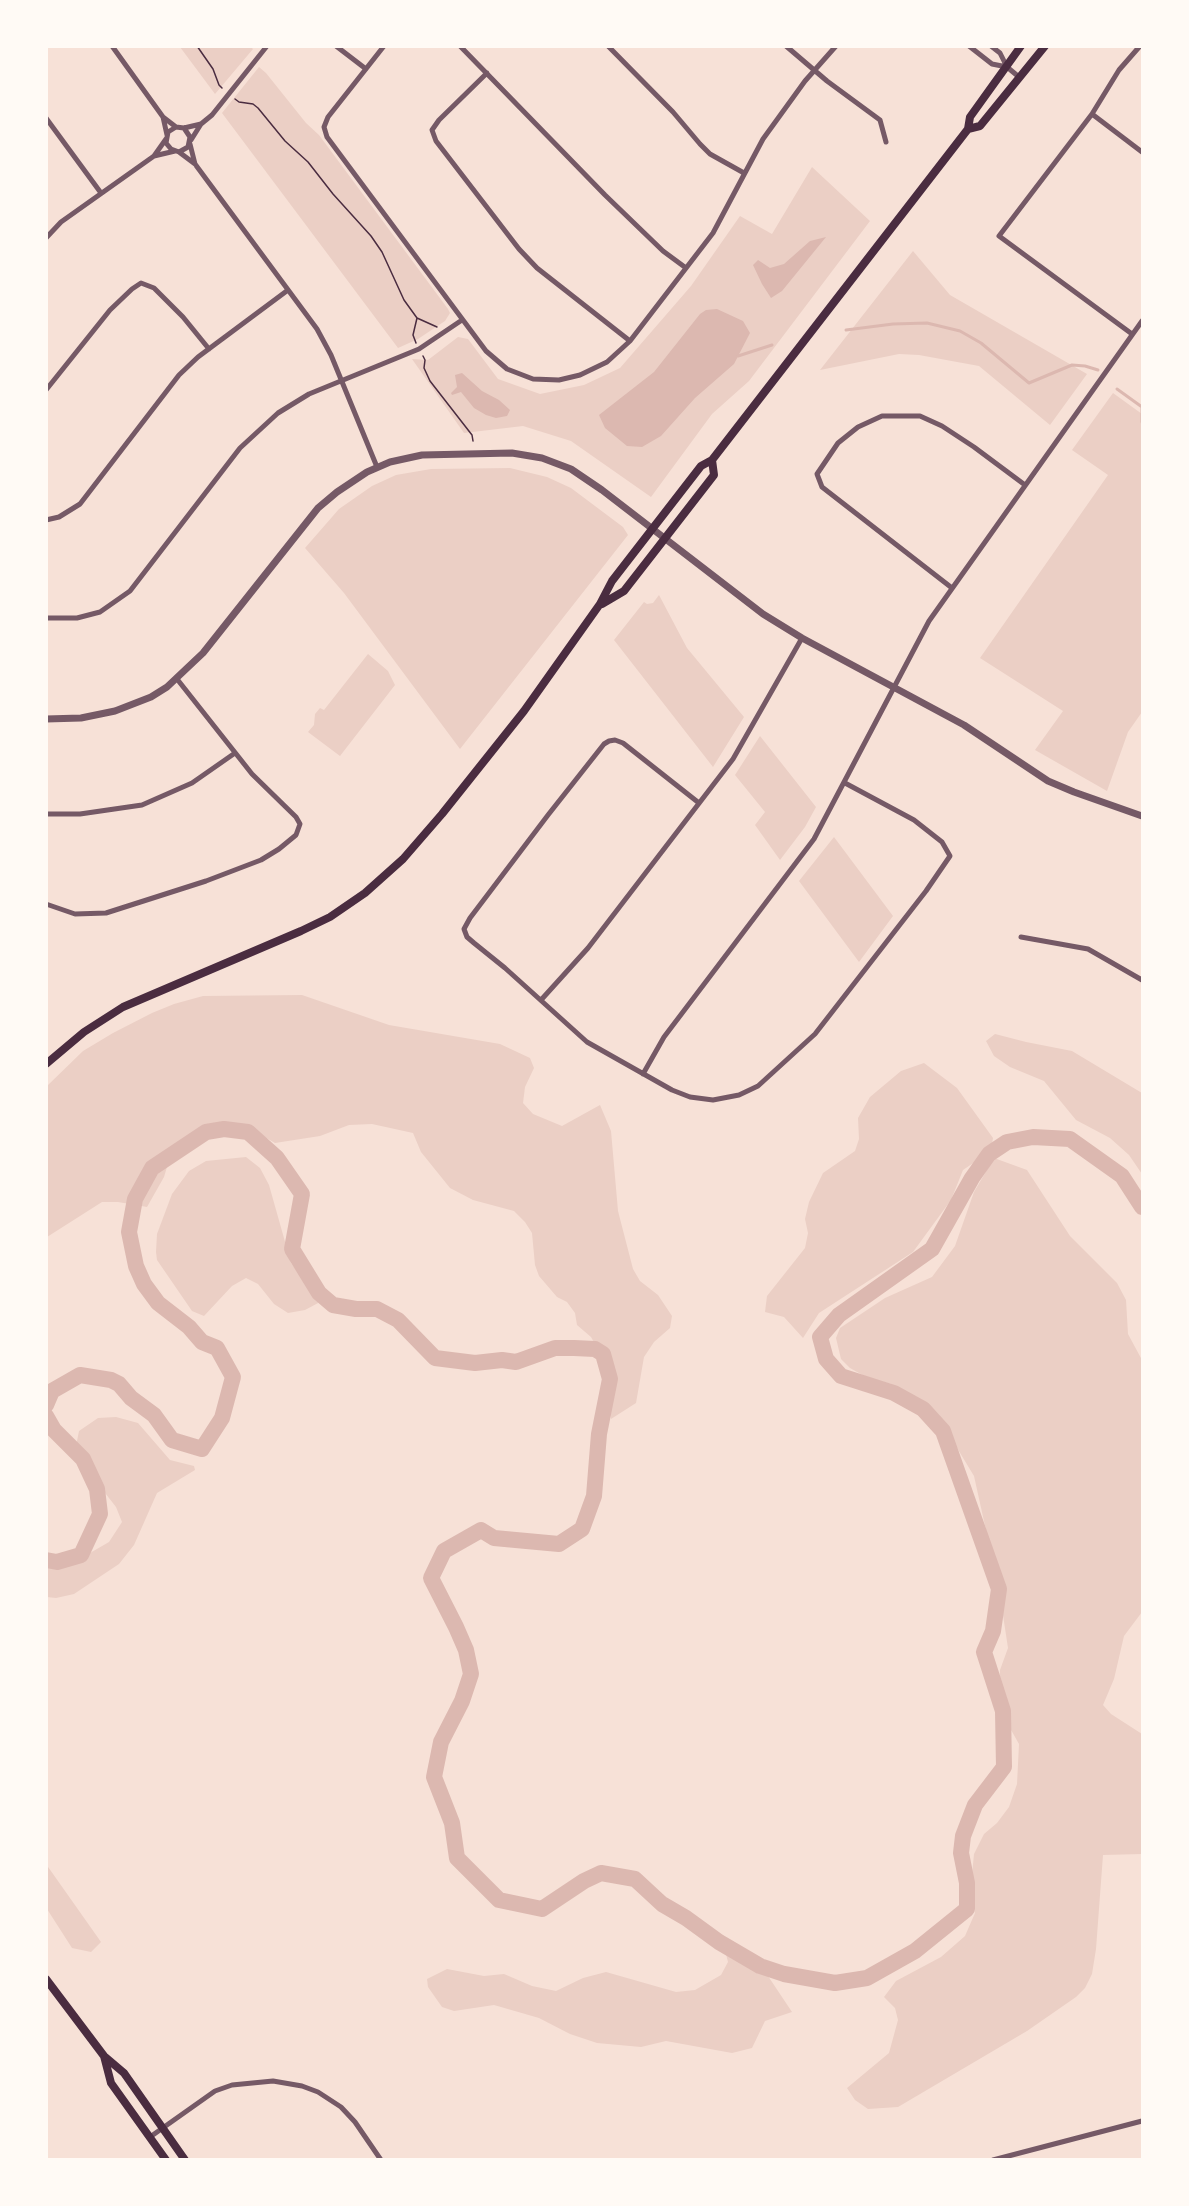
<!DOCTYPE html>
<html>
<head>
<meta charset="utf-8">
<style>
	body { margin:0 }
	#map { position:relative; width:1189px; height:2206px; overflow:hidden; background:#f7e1d7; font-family:"Alegreya Sans",sans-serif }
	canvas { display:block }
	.frame { position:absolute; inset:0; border:48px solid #fffaf5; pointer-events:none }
</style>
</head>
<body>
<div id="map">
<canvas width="1189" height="2206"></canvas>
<div class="frame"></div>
</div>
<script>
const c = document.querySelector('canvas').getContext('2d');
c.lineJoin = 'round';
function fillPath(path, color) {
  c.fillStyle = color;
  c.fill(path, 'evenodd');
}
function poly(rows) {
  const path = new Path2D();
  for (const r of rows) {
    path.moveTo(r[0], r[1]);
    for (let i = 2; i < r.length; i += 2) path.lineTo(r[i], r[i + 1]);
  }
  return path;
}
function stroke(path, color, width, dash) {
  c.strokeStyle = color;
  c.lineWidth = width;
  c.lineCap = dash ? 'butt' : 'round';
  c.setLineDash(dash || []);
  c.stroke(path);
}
const green = poly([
	[250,46,253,49,215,94,180,47],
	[259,67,266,73,306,123,319,135,448,309,450,313,445,321,418,339,398,348,222,113],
	[812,167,870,221,749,381,712,414,651,497,571,441,523,426,464,433,412,359,428,360,458,337,468,339,498,379,540,394,584,385,620,368,691,286,740,216,772,234],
	[913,251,950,295,1087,374,1050,425,979,366,919,355,899,354,820,370],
	[1113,393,1142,414,1142,712,1128,732,1107,791,1035,750,1063,711,980,658,1108,475,1072,450],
	[510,468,547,477,571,488,623,527,628,535,460,749,344,593,305,548,339,509,372,486,396,475,431,469],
	[659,595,687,648,744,717,713,767,614,640,644,602,647,604,653,603],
	[368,654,388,671,395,685,340,756,308,732,314,725,315,714,320,708,324,710],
	[760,736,816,807,805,827,780,860,755,825,765,812,735,775],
	[834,837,893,916,859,962,799,881],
	[302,995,389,1025,500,1044,530,1058,534,1068,525,1087,523,1103,533,1114,562,1126,600,1105,611,1131,618,1211,633,1269,640,1281,658,1295,672,1316,670,1328,654,1342,644,1357,636,1403,611,1419,605,1362,591,1337,577,1325,575,1313,567,1302,557,1297,539,1276,535,1265,532,1233,525,1222,514,1211,473,1200,450,1188,421,1152,413,1133,372,1124,349,1125,320,1136,275,1143,263,1136,218,1129,197,1131,173,1147,164,1177,147,1207,118,1202,102,1202,47,1237,47,1086,83,1051,113,1033,152,1013,174,1004,203,996],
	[995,1034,1026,1042,1072,1051,1142,1093,1142,1174,1129,1155,1110,1138,1076,1120,1044,1081,1010,1067,994,1056,986,1041],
	[924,1063,957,1088,993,1138,991,1151,963,1170,951,1200,913,1252,819,1313,803,1338,784,1317,765,1312,767,1296,805,1248,808,1233,805,1219,809,1202,823,1173,855,1151,859,1139,858,1118,870,1097,901,1071],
	[246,1157,260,1168,269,1185,291,1263,320,1302,305,1310,288,1313,274,1304,258,1284,246,1278,232,1286,204,1316,192,1311,157,1260,156,1252,157,1234,172,1194,189,1171,206,1161],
	[994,1158,1027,1170,1070,1236,1117,1283,1126,1300,1128,1334,1142,1360,1142,1612,1124,1636,1114,1679,1103,1705,1111,1714,1142,1734,1142,1854,1103,1855,1096,1949,1092,1974,1085,1988,1076,1997,1027,2031,898,2107,868,2109,855,2100,847,2088,889,2053,898,2020,895,2008,884,1997,896,1981,941,1957,965,1936,975,1913,972,1875,974,1854,984,1834,997,1823,1009,1807,1017,1784,1019,1744,1006,1721,999,1698,1000,1670,1008,1648,999,1589,974,1476,948,1433,927,1405,891,1384,866,1377,850,1368,841,1359,836,1338,840,1328,885,1298,932,1277,955,1246,974,1192],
	[116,1417,138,1423,170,1460,194,1466,195,1470,157,1493,134,1545,119,1564,74,1594,56,1598,47,1597,47,1567,56,1569,90,1553,109,1542,122,1522,116,1507,81,1462,76,1446,79,1431,98,1418],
	[46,1864,101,1942,91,1952,72,1948,47,1909],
	[725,1950,766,1973,792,2012,765,2021,752,2048,732,2053,666,2041,641,2047,597,2043,570,2034,539,2018,494,2005,454,2011,442,2007,428,1987,427,1979,447,1969,484,1976,504,1974,532,1986,556,1991,583,1978,606,1972,676,1992,695,1990,721,1975,728,1962]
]);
const water = poly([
	[826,237,782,291,771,298,762,284,753,265,758,260,770,268,784,264,810,241],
	[717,309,743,321,750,333,734,364,695,398,661,436,642,447,627,446,605,428,599,415,654,372,700,314,706,310],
	[462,373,482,391,499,400,510,410,507,416,496,418,486,415,474,408,461,392,452,395,451,393,457,387,455,375]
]);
const stream = poly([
	[846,330,893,324,927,323,960,331,981,343,1029,383,1072,365,1085,366,1098,370],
	[738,356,772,345],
	[1117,389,1142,407,1142,422]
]);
const river = poly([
	[46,1405,52,1391,80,1375,111,1380,119,1384,131,1398,154,1415,172,1440,202,1449,222,1418,233,1377,217,1348,202,1342,189,1327,158,1303,144,1284,136,1266,129,1232,135,1199,152,1168,206,1132,224,1129,248,1132,277,1158,302,1194,292,1249,319,1293,333,1305,356,1309,377,1309,398,1320,435,1358,475,1363,502,1360,516,1362,555,1348,574,1348,595,1349,603,1354,610,1379,599,1434,594,1496,582,1529,559,1544,494,1538,481,1530,444,1551,431,1578,456,1627,466,1650,471,1674,462,1701,441,1742,434,1777,452,1823,457,1858,499,1900,542,1909,584,1881,601,1873,635,1879,662,1904,686,1918,719,1942,760,1966,784,1974,835,1983,867,1978,915,1951,967,1909,967,1883,961,1853,963,1836,975,1805,1004,1767,1003,1711,984,1652,993,1631,999,1589,943,1431,923,1409,894,1393,841,1376,826,1359,820,1337,839,1315,932,1249,972,1178,989,1154,1007,1142,1033,1137,1070,1139,1122,1176,1142,1207],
	[46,1416,54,1430,83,1459,97,1489,100,1514,81,1555,57,1562,46,1560]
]);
const path = poly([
	[197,46,213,69,219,85,222,88],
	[235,99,239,102,253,104,258,108,285,141,308,162,333,194,371,236,382,252,404,300,417,318,413,335,416,343],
	[417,318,437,327],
	[423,356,425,360,424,368,430,381,472,435,473,441]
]);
const minor = poly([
	[112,46,163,117,176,127],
	[336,46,366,69],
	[384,46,328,117,324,127,327,137,486,351,507,369,533,379,559,380,580,375,607,362,630,341,713,233,763,139,805,81,836,46],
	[460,46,605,195,663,251,686,268],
	[608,46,673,112,700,144,710,154,744,173],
	[786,46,827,81,880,120,886,142],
	[969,46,992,64,1007,67],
	[991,46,1000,53,1007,67,1019,77],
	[487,73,439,120,432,130,436,141,519,249,537,268,630,341],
	[1092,114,1142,152],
	[163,117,167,135],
	[46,118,101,193],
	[184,128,190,137,188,147,179,152,171,149,166,143,168,132,176,127,184,128,201,124,212,115,267,46],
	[191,140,201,124],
	[190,144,195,164],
	[179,152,195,164,317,329,331,355,377,467],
	[154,156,175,151],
	[46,238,61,222,154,156,166,139],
	[1132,334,999,236,1092,114,1119,70,1140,46],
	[46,390,110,310,132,289,141,283,154,288,183,317,209,349],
	[46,520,59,517,80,504,179,375,198,357,288,290],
	[952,588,822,487,817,474,838,443,858,427,882,416,920,416,942,426,974,447,1025,485],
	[46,618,77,618,100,612,130,591,240,448,278,413,309,394,419,349,462,320],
	[699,803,623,743,615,740,609,741,604,744,548,815,470,918,464,929,467,937,474,943,505,968,587,1042,672,1090,690,1097,713,1100,739,1095,758,1086,815,1034,926,891,950,856,942,842,914,820,845,783],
	[46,814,80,814,142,805,192,783,235,753],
	[46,904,75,914,106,913,206,881,261,860,279,849,296,835,300,824,296,817,252,774,177,679],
	[1021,937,1088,949,1142,980],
	[541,1000,588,948,733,759,802,638],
	[643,1074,664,1037,814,839,929,621,1142,321],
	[150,2137,215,2091,232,2085,273,2081,302,2086,318,2092,341,2107,355,2122,381,2160],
	[993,2160,1142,2121]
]);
const tertiary = poly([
	[46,719,81,718,115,711,151,697,167,687,203,653,318,508,337,492,367,472,390,462,422,455,512,453,542,458,571,469,602,490,763,614,802,638,964,725,1048,781,1074,792,1142,816]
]);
const secondary = poly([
	[968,129,980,126,1045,46],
	[602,604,624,591,652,555,714,475,712,460],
	[46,1064,84,1032,123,1007,301,931,330,917,365,893,403,859,442,814,524,711,600,604,612,581,701,466,712,460,968,129,970,117,1021,46]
]);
const primary = poly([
	[46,1979,104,2056,124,2073,185,2160],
	[104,2056,111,2083,166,2160]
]);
fillPath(green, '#ebcfc5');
fillPath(water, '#dcb8b0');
stroke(stream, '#dcb8b0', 3);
stroke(river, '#dcb8b0', 16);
stroke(path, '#4a2c40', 1.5);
stroke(minor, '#755966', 5);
stroke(tertiary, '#755966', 7);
stroke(secondary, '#4a2c40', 8);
stroke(primary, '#4a2c40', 8);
</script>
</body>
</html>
